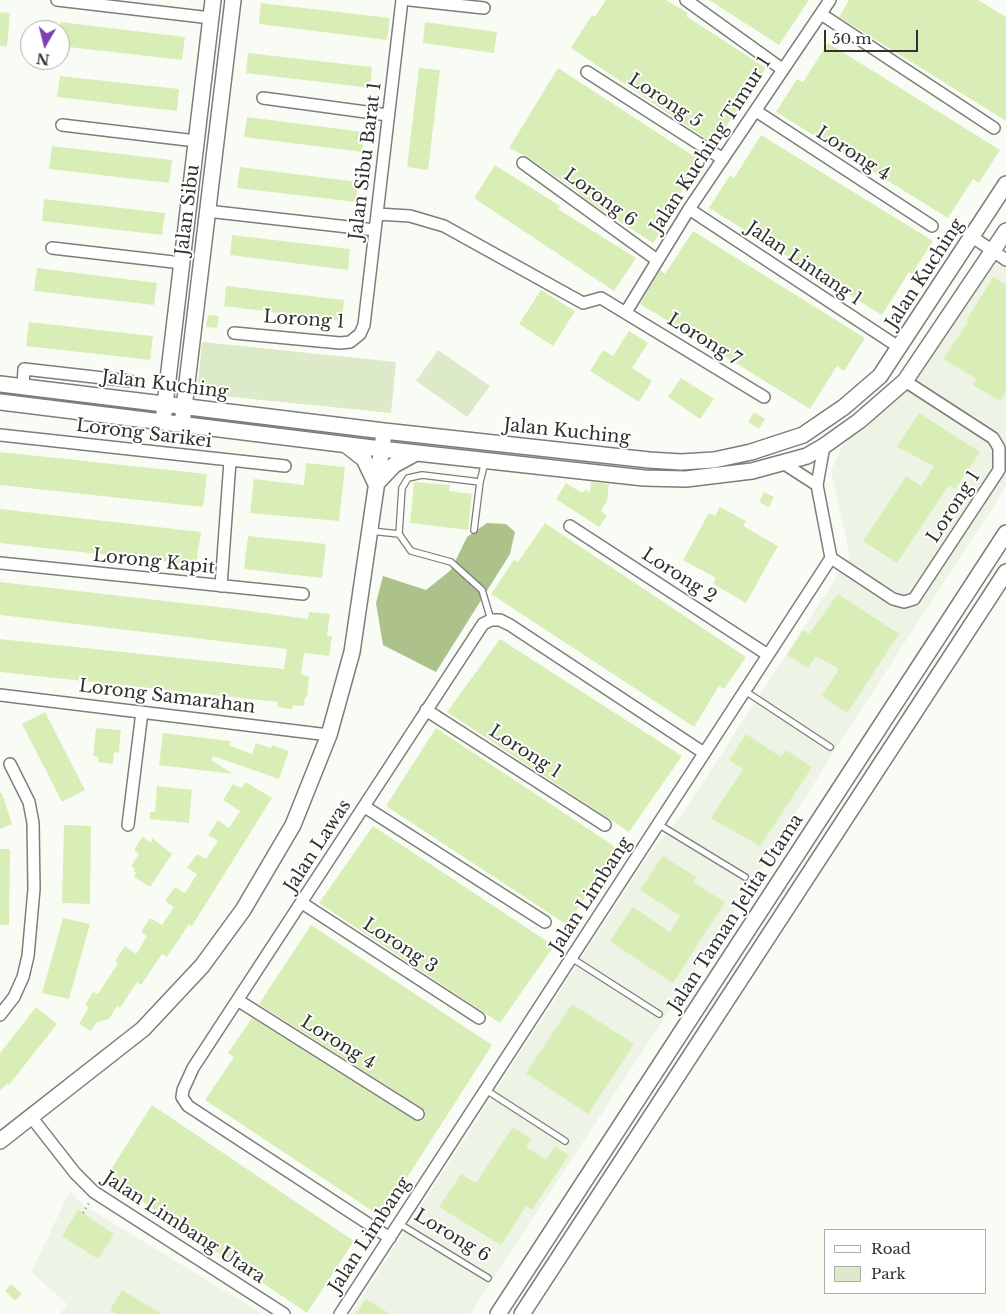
<!DOCTYPE html>
<html>
<head>
<meta charset="utf-8">
<style>
	body { margin:0 }
	#map { position:relative; width:1006px; height:1314px; overflow:hidden; background:#f9fcf5; font-family:"Libre Baskerville",serif }
	canvas { display:block }
	.legend { position:absolute; left:824px; top:1229px; width:162px; height:65px; box-sizing:border-box; background:#fff; border:1px solid #adadac; margin:0; padding:6px 9px; list-style:none; font-size:15px; color:#31322f }
	.legend li { display:flex; align-items:center; gap:10px; height:25px }
	.legend b { width:25px; border:1px solid #adadac }
	.north { position:absolute; left:20px; top:20px; width:50px; height:50px; box-sizing:border-box; background:#fff; border:1px solid #adadac; border-radius:50%; rotate:188deg; font-size:14px; font-weight:700; line-height:20px; text-align:center; color:#31322f }
	.north::after { content:''; display:block; margin:auto; width:18px; height:22px; background:#7c40b5; clip-path:polygon(50% 0,100% 100%,50% 72%,0 100%) }
	.scale { position:absolute; left:824px; top:30px; width:94px; height:22px; box-sizing:border-box; border:2px solid #31322f; border-top:0; padding-left:6px; font-size:15px; line-height:18px; white-space:nowrap; color:#31322f; -webkit-text-stroke:4px #fff; paint-order:stroke }
</style>
</head>
<body>
<div id="map">
<canvas width="1006" height="1314"></canvas>
<ul class="legend">
<li><b style="height:6px;background:#fff"></b>Road</li>
<li><b style="height:14px;background:#ddeac9"></b>Park</li>
</ul>
<div class="north">N</div>
<div class="scale">50 m</div>
</div>
<script>
const c = document.querySelector('canvas').getContext('2d');
c.lineJoin = 'round';
function fillPath(path, color) {
  c.fillStyle = color;
  c.fill(path, 'evenodd');
}
function poly(rows) {
  const path = new Path2D();
  for (const r of rows) {
    path.moveTo(r[0], r[1]);
    for (let i = 2; i < r.length; i += 2) path.lineTo(r[i], r[i + 1]);
  }
  return path;
}
function stroke(path, color, width, dash) {
  c.strokeStyle = color;
  c.lineWidth = width;
  c.lineCap = dash ? 'butt' : 'round';
  c.setLineDash(dash || []);
  c.stroke(path);
}
function drawText(font, color, halo, rows, align = 'center') {
  c.font = font + ' "Libre Baskerville",serif';
  c.lineWidth = 4;
  c.setLineDash([]);
  c.textBaseline = 'middle';
  c.strokeStyle = halo;
  c.fillStyle = color;
  for (const [text, x, y, turn = 0] of rows) {
    c.save();
    c.translate(x, y);
    c.rotate((+turn || 0) * Math.PI / 180);
    c.textAlign = isNaN(turn) ? turn : align;
    if (halo) c.strokeText(text, 0, 0);
    c.fillText(text, 0, 0);
    c.restore();
  }
}
const built = poly([
	[1006,261,1006,487,831,756,746,894,470,1314,351,1314,651,851,679,819,850,556,831,470,846,439,904,394,990,269],
	[70,1191,83,1205,263,1314,60,1314,67,1304,31,1272]
]);
const green = poly([
	[202,342,396,362,391,413,211,395,198,383],
	[438,350,490,386,467,417,416,381]
]);
const forest = poly([
	[487,523,506,524,515,532,510,554,436,672,383,645,376,603,383,576,426,590,451,570,467,537]
]);
const building = poly([
	[606,0,666,0,688,13,686,16,766,68,714,144,571,48,592,15,595,17],
	[709,0,809,0,779,45],
	[849,0,978,0,1006,17,1006,121,839,17],
	[261,3,390,18,387,40,259,24],
	[0,12,10,13,7,46,0,46],
	[60,22,185,37,182,60,60,46],
	[425,22,497,32,494,53,423,43],
	[828,43,1000,150,979,183,973,179,948,218,776,112,797,79,803,82],
	[248,53,372,67,370,88,246,73],
	[419,68,440,70,428,170,407,167],
	[558,68,701,161,671,208,674,210,653,243,590,202,579,194,580,193,527,157,509,148],
	[60,76,179,89,177,111,57,97],
	[247,117,364,132,362,152,244,137],
	[761,135,933,241,912,274,909,272,882,315,709,208,730,175,734,178],
	[52,146,172,160,169,183,49,169],
	[495,165,560,206,558,209,636,258,614,291,474,198],
	[240,167,358,182,356,202,237,188],
	[44,199,165,213,162,235,42,221],
	[693,231,865,338,844,371,837,366,810,409,640,304,660,270,665,274],
	[232,235,350,249,348,270,230,255],
	[37,268,157,283,154,305,34,291],
	[993,277,1006,285,1006,391,1000,401,973,385,977,379,943,359,968,322,966,321],
	[226,286,344,300,342,321,224,306],
	[541,290,575,311,553,346,519,324],
	[208,315,219,316,217,328,206,327],
	[29,322,153,336,150,360,26,346],
	[629,331,648,343,632,368,652,381,639,402,590,371,603,350,613,356],
	[681,378,714,399,700,419,668,397],
	[754,412,765,419,759,429,748,422],
	[919,413,980,452,955,489,949,485,897,563,863,541,906,476,921,486,934,466,897,447],
	[0,452,207,474,203,507,0,485],
	[306,463,345,467,339,521,250,513,254,479,304,485],
	[414,482,450,485,449,491,472,494,468,530,410,523],
	[591,482,609,484,607,501,601,511,607,516,599,527,556,499,566,483,582,493,585,490,590,492],
	[764,492,774,497,769,507,759,502],
	[720,507,746,521,743,526,778,546,746,603,713,584,716,578,683,560,709,513,715,516],
	[0,509,201,532,196,565,0,543],
	[545,523,746,657,724,689,719,686,694,727,491,594,514,560,518,562],
	[248,536,326,544,322,578,244,569],
	[0,582,235,609,308,619,309,612,330,614,327,636,332,636,329,656,304,653,301,675,309,676,307,697,305,697,304,706,293,705,292,709,277,707,278,702,0,672,0,639,284,669,287,649,0,615],
	[838,594,899,634,847,713,822,696,839,669,816,656,808,668,787,655,803,630,809,634],
	[500,639,682,756,629,832,447,712],
	[45,712,85,790,62,802,22,724],
	[96,728,121,730,119,753,114,752,113,764,98,762,98,757,93,756],
	[436,728,617,848,567,925,386,806],
	[163,733,230,741,230,746,252,754,256,743,271,748,272,745,289,751,279,779,213,756,211,760,233,774,159,765],
	[746,734,781,757,786,750,812,767,760,846,711,818,743,769,729,760],
	[246,782,272,798,192,926,189,924,167,957,162,954,141,985,137,982,120,1008,117,1006,109,1019,97,1022,91,1031,79,1024,89,1007,85,1005,93,992,98,994,118,963,115,961,125,946,136,954,147,936,141,932,150,918,162,925,174,907,165,901,175,887,185,893,197,874,187,868,197,854,206,859,218,841,208,835,218,820,229,828,240,811,223,800,233,784,241,788],
	[157,786,192,790,189,823,150,819,150,812,155,812],
	[0,793,2,793,12,824,0,829],
	[64,825,91,826,90,904,62,903],
	[373,826,554,946,500,1023,319,903],
	[142,837,151,843,152,838,172,854,150,887,134,877,136,873,133,871,135,869,131,866,139,854,134,850],
	[0,849,10,849,9,925,0,925],
	[663,856,696,877,693,882,725,902,673,983,610,941,633,907,670,932,680,916,640,890],
	[63,918,90,924,69,999,42,993],
	[311,925,492,1045,403,1184,408,1188,386,1220,205,1100,234,1057,228,1053,252,1018,414,1120,421,1121,425,1118,425,1111,422,1108,259,1004],
	[572,1004,634,1044,588,1114,526,1073],
	[36,1007,57,1024,9,1085,7,1083,0,1091,0,1053],
	[152,1105,354,1241,307,1313,106,1177],
	[513,1127,531,1139,526,1147,546,1160,555,1146,569,1155,532,1210,526,1206,501,1245,439,1207,461,1174,476,1183],
	[78,1210,114,1234,98,1259,62,1236],
	[11,1284,22,1294,15,1301,5,1291],
	[122,1290,162,1314,116,1314,110,1310],
	[366,1299,390,1314,356,1314]
]);
const path = poly([
	[83,1213,89,1203]
]);
const lane = poly([
	[485,462,480,482,422,475,408,478,402,488,399,534,411,551,451,562,482,590,491,620],
	[474,530,480,482],
	[371,531,399,534],
	[745,691,830,747],
	[658,824,745,877],
	[570,957,659,1014],
	[486,1090,565,1141],
	[398,1223,488,1278]
]);
const street = poly([
	[57,0,211,18],
	[410,0,484,8],
	[686,0,782,69],
	[821,14,994,128],
	[587,72,723,159],
	[263,98,388,115],
	[756,111,932,226],
	[62,125,196,141],
	[523,163,657,260],
	[689,209,900,348],
	[207,211,375,230],
	[377,214,410,216,444,226,583,303,601,298,764,397],
	[971,236,1006,260],
	[52,248,182,263],
	[626,312,689,209,830,0],
	[234,333,340,343,350,342,360,334,364,325,402,0],
	[23,386,24,369,130,381],
	[0,435,285,466],
	[783,463,817,485],
	[570,526,768,655],
	[831,558,893,599,904,602,914,599,999,470,999,448,993,438,905,381],
	[0,563,303,594],
	[221,586,230,461],
	[0,695,329,735],
	[426,710,605,825],
	[365,807,545,922],
	[128,825,142,712],
	[302,903,479,1018],
	[239,1001,418,1114],
	[0,1015,14,997,23,977,28,956,34,889,33,823,29,802,10,764],
	[32,1118,75,1173,94,1192,284,1314],
	[390,1238,188,1106,182,1097,183,1090,193,1068,483,624,491,620,500,620,510,625,704,753],
	[340,1314,831,558,817,485,824,446]
]);
const secondary = poly([
	[0,384,384,431,649,460,681,462,714,460,751,452,803,435,844,407,880,376,1006,184],
	[0,402,381,449,644,478,686,479,752,471,807,456,824,446,859,421,905,381,1006,231],
	[164,413,213,0],
	[183,416,233,0],
	[346,445,364,459,376,484],
	[376,484,394,465,416,453],
	[0,1141,143,1029,202,966,243,910,293,825,329,735,352,652,383,440],
	[498,1314,1006,533],
	[522,1314,1006,572]
]);
const streetNames = [
	["Lorong 5",665,101,33],
	["Jalan Kuching Timur 1",711,145,-57],
	["Lorong 4",853,154,33],
	["Jalan Sibu Barat 1",366,161,-83],
	["Lorong 6",600,198,36],
	["Jalan Sibu",188,210,-83],
	["Jalan Lintang 1",804,264,34],
	["Jalan Kuching",925,274,-57],
	["Lorong 1",304,320,4],
	["Lorong 7",704,340,32],
	["Jalan Kuching",165,385,7],
	["Jalan Kuching",567,432,6],
	["Lorong Sarikei",144,434,7],
	["Lorong 1",954,507,-57],
	["Lorong Kapit",154,562,6],
	["Lorong 2",679,576,33],
	["Lorong Samarahan",167,697,7],
	["Lorong 1",525,752,33],
	["Jalan Lawas",318,846,-57],
	["Jalan Limbang",591,895,-57],
	["Jalan Taman Jelita Utama",736,913,-57],
	["Lorong 3",400,946,33],
	["Lorong 4",338,1043,32],
	["Jalan Limbang Utara",184,1228,33],
	["Jalan Limbang",370,1235,-57],
	["Lorong 6",452,1236,31]
];
fillPath(built, '#eef4e5');
fillPath(green, '#ddeac9');
fillPath(forest, '#adc18b');
fillPath(building, '#d9eeb6');
stroke(lane, '#7c7e78', 8);
stroke(street, '#7c7e78', 14);
stroke(secondary, '#7c7e78', 18);
stroke(path, '#8d8f8a', 2.5, [1, 4]);
stroke(lane, '#fff', 5.5);
stroke(street, '#fff', 11);
stroke(secondary, '#fff', 15);
drawText('18px', '#31322f', '#fff', streetNames);
</script>
</body>
</html>
